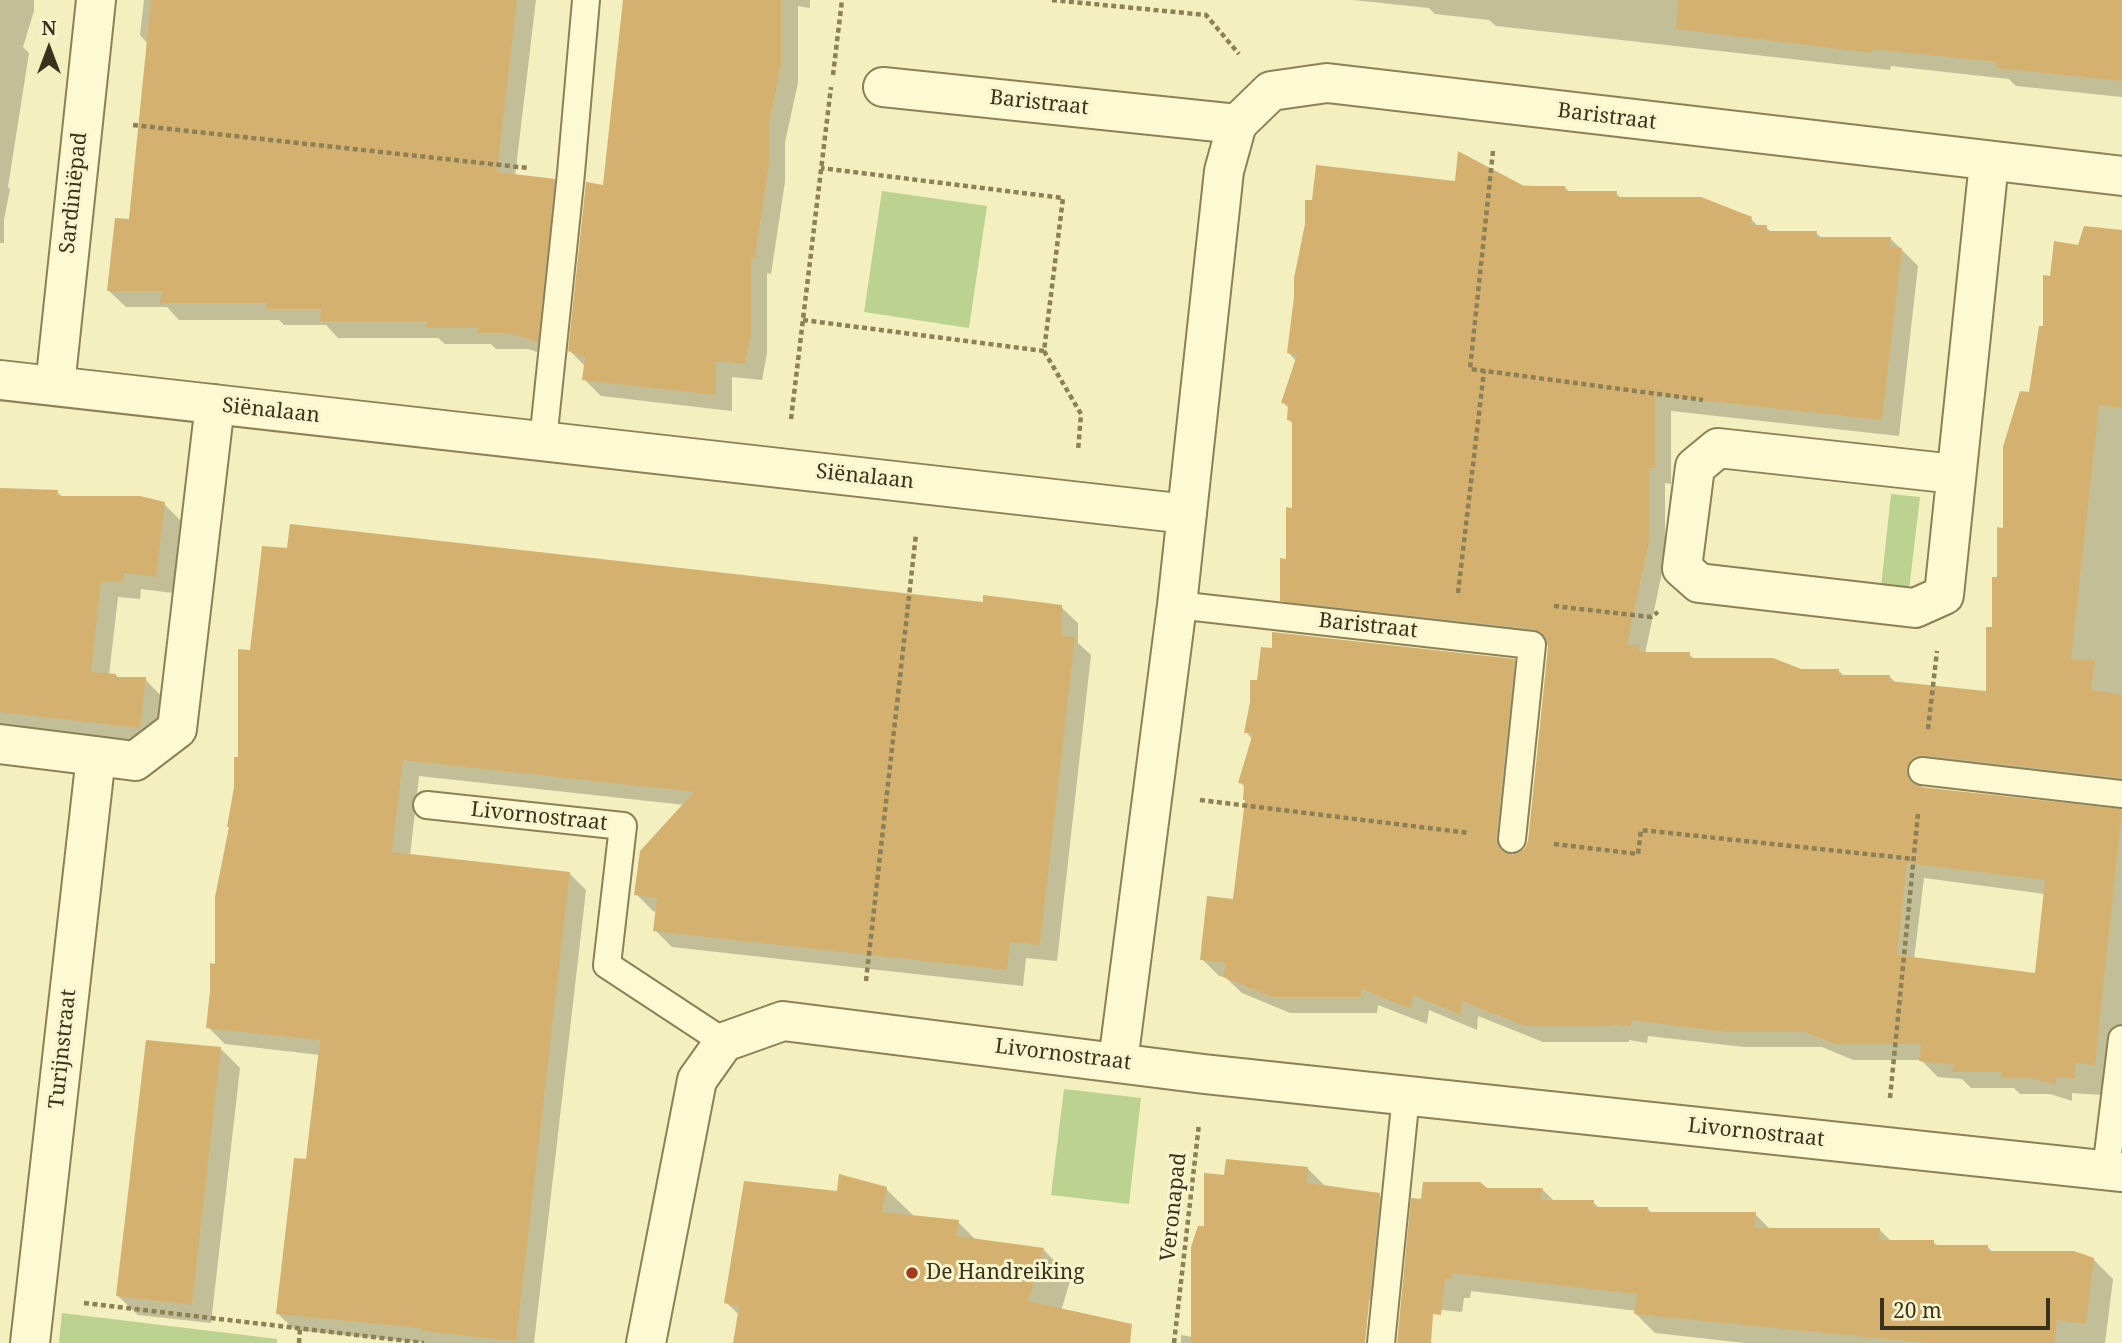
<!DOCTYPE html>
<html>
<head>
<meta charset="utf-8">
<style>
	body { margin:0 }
	#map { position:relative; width:2122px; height:1343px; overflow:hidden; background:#f3efbf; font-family:"Noto Serif",serif }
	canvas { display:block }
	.north { position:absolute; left:14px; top:14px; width:70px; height:70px; -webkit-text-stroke:5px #f9f6cf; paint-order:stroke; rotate:0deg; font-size:19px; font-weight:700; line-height:28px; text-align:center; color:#3b321b }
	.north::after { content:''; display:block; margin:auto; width:24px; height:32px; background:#3b321b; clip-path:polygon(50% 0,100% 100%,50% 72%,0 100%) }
	.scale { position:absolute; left:1880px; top:1298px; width:170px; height:32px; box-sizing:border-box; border:4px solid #3b321b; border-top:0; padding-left:9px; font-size:21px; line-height:24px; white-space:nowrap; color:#3b321b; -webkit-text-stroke:5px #f9f6cf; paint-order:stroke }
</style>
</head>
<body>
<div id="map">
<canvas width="2122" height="1343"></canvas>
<div class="north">N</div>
<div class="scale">20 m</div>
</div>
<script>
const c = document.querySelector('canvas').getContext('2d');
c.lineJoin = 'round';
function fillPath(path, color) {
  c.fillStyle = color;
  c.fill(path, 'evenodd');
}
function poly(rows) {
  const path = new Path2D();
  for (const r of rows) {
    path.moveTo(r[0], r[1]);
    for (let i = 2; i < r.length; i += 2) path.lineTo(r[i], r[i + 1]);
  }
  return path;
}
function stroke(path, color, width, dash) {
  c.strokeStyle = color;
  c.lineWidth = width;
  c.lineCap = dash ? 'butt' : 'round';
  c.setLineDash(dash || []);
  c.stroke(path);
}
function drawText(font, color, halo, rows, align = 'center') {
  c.font = font + ' "Noto Serif",serif';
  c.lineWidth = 6;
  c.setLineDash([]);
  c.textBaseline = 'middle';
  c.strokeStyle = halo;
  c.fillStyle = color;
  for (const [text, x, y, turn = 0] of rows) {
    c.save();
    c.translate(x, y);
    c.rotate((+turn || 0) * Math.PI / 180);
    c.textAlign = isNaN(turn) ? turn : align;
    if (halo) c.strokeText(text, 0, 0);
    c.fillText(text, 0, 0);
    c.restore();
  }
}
const green = poly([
	[882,191,987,206,969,328,864,312],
	[1891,494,1920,497,1909,590,1881,587],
	[1064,1089,1141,1098,1129,1204,1051,1195],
	[62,1313,277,1339,277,1343,59,1343]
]);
const shadow = poly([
	[0,0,34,0,34,11,23,47,29,53,8,187,10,189,4,220,4,243,0,243],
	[144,0,536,0,515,176,554,180,571,197,554,357,528,349,496,349,491,344,445,344,438,338,338,338,326,325,284,325,279,320,179,320,167,307,126,307,109,291,131,221,148,44,140,35],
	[625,0,810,0,810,8,798,6,798,83,785,142,785,182,771,274,767,273,767,353,762,380,732,377,732,411,601,396,584,379,585,366,570,351,604,186],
	[1353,0,2122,0,2122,97,2016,86,2009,79,1891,66,1890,70,1496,26,1489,20,1435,14,1429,8],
	[1457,183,1565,187,1570,193,1616,193,1622,199,1751,219,1759,227,1766,227,1772,233,1816,233,1822,238,1890,238,1918,266,1899,436,1671,411,1671,484,1665,483,1665,558,1645,654,1689,654,1694,659,1801,671,1839,671,1844,676,1889,676,1897,684,1988,693,2005,529,2045,328,2052,278,2080,246,2122,232,2122,792,1926,778,1922,786,1923,789,2122,811,2122,1057,2117,1096,2072,1093,2072,1101,2050,1094,2020,1094,2014,1088,1971,1088,1962,1079,1938,1077,1921,1060,1853,1060,1822,1047,1744,1047,1648,1036,1647,1043,1629,1040,1629,1042,1543,1042,1478,1016,1477,1030,1429,1010,1427,1024,1378,1005,1377,1013,1290,1013,1242,993,1225,977,1219,976,1202,959,1235,901,1246,801,1246,788,1240,782,1253,740,1246,732,1514,661,1531,677,1512,856,1526,850,1529,841,1549,645,1299,617,1282,600,1294,510,1294,425,1289,420,1290,409,1283,403,1296,361,1289,353],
	[1924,878,2045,894,2036,975,1914,959],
	[57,492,63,497,164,504,181,521,173,593,141,589,140,599,118,597,109,675,116,675,119,679,145,679,162,697,157,744,0,748,0,496],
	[984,604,1061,607,1078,623,1078,643,1091,655,1057,961,1026,958,1023,986,672,947,655,930,657,912,653,911,636,894,685,805,419,776,410,856,569,873,586,890,534,1343,425,1343,295,1330,278,1314,308,1161,320,1055,225,1044,208,1027,252,652],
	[221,1049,240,1068,211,1323,138,1315,118,1296],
	[1308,1169,1324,1185,1379,1195,1396,1211,1387,1302,1369,1300,1364,1343,1181,1343,1181,1335,1193,1337,1206,1227,1225,1177],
	[886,1189,915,1217,958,1222,976,1240,1044,1250,1071,1278,1060,1314,1080,1343,735,1343,739,1315,726,1302,838,1193],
	[1486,1190,1543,1190,1555,1202,1593,1202,1600,1209,1648,1209,1653,1214,1755,1214,1770,1229,1879,1229,1892,1242,1933,1242,1939,1247,1988,1247,1993,1253,2093,1259,2113,1279,2105,1343,1745,1343,1655,1333,1636,1314,1637,1311,1471,1291,1470,1298,1464,1298,1462,1312,1423,1308,1423,1201]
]);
const building = poly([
	[151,0,517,0,497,172,555,179,538,342,510,333,477,333,478,328,426,328,427,321,320,321,321,309,266,309,267,303,160,303,162,291,107,291,115,218,129,219],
	[623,0,781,0,781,65,769,125,769,164,755,258,751,257,751,336,745,364,716,361,716,395,582,380,585,357,568,351,586,182,603,185],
	[1678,0,2122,0,2122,81,1996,68,1997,62,1873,49,1872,53,1676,29],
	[1458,151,1524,186,1565,186,1565,191,1617,191,1616,197,1701,197,1752,217,1751,225,1767,225,1766,231,1817,231,1816,237,1891,237,1889,246,1902,248,1882,420,1655,395,1655,468,1649,468,1649,541,1627,645,1640,645,1639,652,1690,652,1689,658,1773,658,1801,669,1839,669,1839,675,1890,675,1889,681,1986,691,1986,627,1992,627,1992,577,1997,577,1997,527,2003,528,2003,447,2020,391,2029,392,2039,326,2043,326,2043,275,2050,276,2054,241,2078,245,2084,226,2122,230,2122,408,2099,405,2071,660,2095,660,2091,690,2122,695,2122,778,1924,755,1916,756,1910,761,1906,770,1908,778,1912,783,1920,787,2122,809,2095,1065,2076,1063,2075,1079,2056,1077,2056,1085,2032,1078,2002,1078,2002,1072,1952,1072,1954,1065,1919,1061,1921,1044,1835,1044,1804,1032,1726,1032,1632,1020,1631,1027,1613,1024,1613,1026,1525,1026,1462,1001,1461,1015,1413,995,1411,1009,1362,989,1361,997,1272,997,1223,977,1226,963,1200,960,1207,896,1233,899,1245,800,1243,800,1244,784,1238,783,1253,733,1244,733,1250,702,1250,680,1257,680,1261,647,1272,648,1272,632,1515,659,1496,838,1497,845,1502,851,1511,855,1519,853,1525,848,1528,841,1548,647,1547,639,1542,633,1534,629,1280,601,1280,558,1286,559,1286,507,1292,508,1292,421,1287,420,1288,404,1281,403,1297,355,1287,353,1294,297,1294,278,1305,224,1305,200,1312,200,1316,165,1455,181],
	[1907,863,2045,880,2035,973,1897,955],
	[0,488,58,490,57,496,140,496,165,502,156,577,124,573,123,582,101,581,91,672,116,674,116,677,146,677,140,728,0,712],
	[290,524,983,602,983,595,1062,605,1062,636,1075,637,1040,945,1010,942,1007,970,653,931,657,898,634,895,640,851,694,792,403,760,392,852,570,872,516,1341,421,1331,421,1328,276,1314,294,1158,306,1159,320,1040,206,1028,210,991,210,963,215,964,215,897,229,827,227,827,234,787,234,757,238,757,238,649,250,650,262,546,287,548],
	[146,1040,221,1047,192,1305,116,1296],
	[1226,1159,1308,1167,1307,1183,1380,1193,1365,1343,1191,1343,1191,1247,1198,1226,1204,1226,1204,1173,1224,1175],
	[839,1174,887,1187,882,1212,959,1220,956,1236,1044,1248,1028,1301,1132,1324,1130,1343,733,1343,739,1307,724,1303,744,1181,837,1191],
	[1423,1182,1480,1182,1487,1188,1543,1188,1540,1200,1594,1200,1593,1207,1648,1207,1647,1212,1756,1212,1754,1228,1880,1228,1879,1240,1934,1240,1934,1245,1988,1245,1987,1251,2074,1251,2094,1258,2086,1324,2057,1320,2055,1343,1927,1343,1634,1314,1637,1294,1452,1273,1451,1279,1445,1279,1441,1315,1433,1314,1431,1343,1397,1343,1411,1198,1421,1199]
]);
const path = poly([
	[1052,0,1206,15,1239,54],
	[833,75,842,0],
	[133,125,528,168],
	[1493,151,1470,369,1703,400],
	[803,320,1044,351,1063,198,821,168],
	[1044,351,1081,414,1078,451],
	[791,419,831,87],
	[1458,593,1484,371],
	[1554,606,1651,617,1658,612],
	[1928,729,1937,651],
	[1200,800,1469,833],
	[1554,844,1638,854,1641,830,1914,859],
	[866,981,916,534],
	[1890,1098,1918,814],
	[84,1303,424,1343],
	[299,1343,300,1328],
	[1174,1343,1199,1124]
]);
const lane = poly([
	[543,441,571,173,586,0],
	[1177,605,1532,645,1512,839],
	[1922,771,2122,794],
	[427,805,623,826,607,965,724,1042],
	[2106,1170,2122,1039],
	[1381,1343,1406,1095]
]);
const street = poly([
	[883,87,1237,124],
	[0,380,1187,514],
	[55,386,96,0],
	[1955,474,1718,448,1695,467,1682,568,1699,583,1915,608,1944,595,1989,162],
	[0,744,96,756],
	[1118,1062,1177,605,1224,171,1237,124,1271,91,1327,83,2122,176],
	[30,1343,96,756,135,761,177,729,215,404],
	[646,1343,697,1080,724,1042,783,1021,1204,1074,2122,1172]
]);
const markers = [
	[912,1273,7,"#a33b1e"]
];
const streetNames = [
	["Baristraat",1039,103,6],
	["Baristraat",1607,117,7],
	["Sardiniëpad",74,193,-84],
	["Siënalaan",271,411,6],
	["Siënalaan",865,477,6],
	["Baristraat",1368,626,6],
	["Livornostraat",539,817,6],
	["Turijnstraat",63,1049,-84],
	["Livornostraat",1063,1055,7],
	["Livornostraat",1756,1133,6],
	["Veronapad",1174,1207,-84]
];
const poiNames = [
	["De Handreiking",926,1273]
];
fillPath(green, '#bcd291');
fillPath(shadow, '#0003');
fillPath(building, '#d5b170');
stroke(lane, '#8d8055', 30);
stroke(street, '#8d8055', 42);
stroke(path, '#8d8055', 4.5, [5, 3.5]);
stroke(lane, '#fcf9d3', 26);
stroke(street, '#fcf9d3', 38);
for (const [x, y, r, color] of markers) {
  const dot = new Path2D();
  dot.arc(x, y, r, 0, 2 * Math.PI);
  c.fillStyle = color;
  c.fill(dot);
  stroke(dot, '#f9f6cf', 2.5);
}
drawText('21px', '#3b321b', '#f9f6cf', streetNames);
drawText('21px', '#3b321b', '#f9f6cf', poiNames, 'left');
</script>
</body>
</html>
